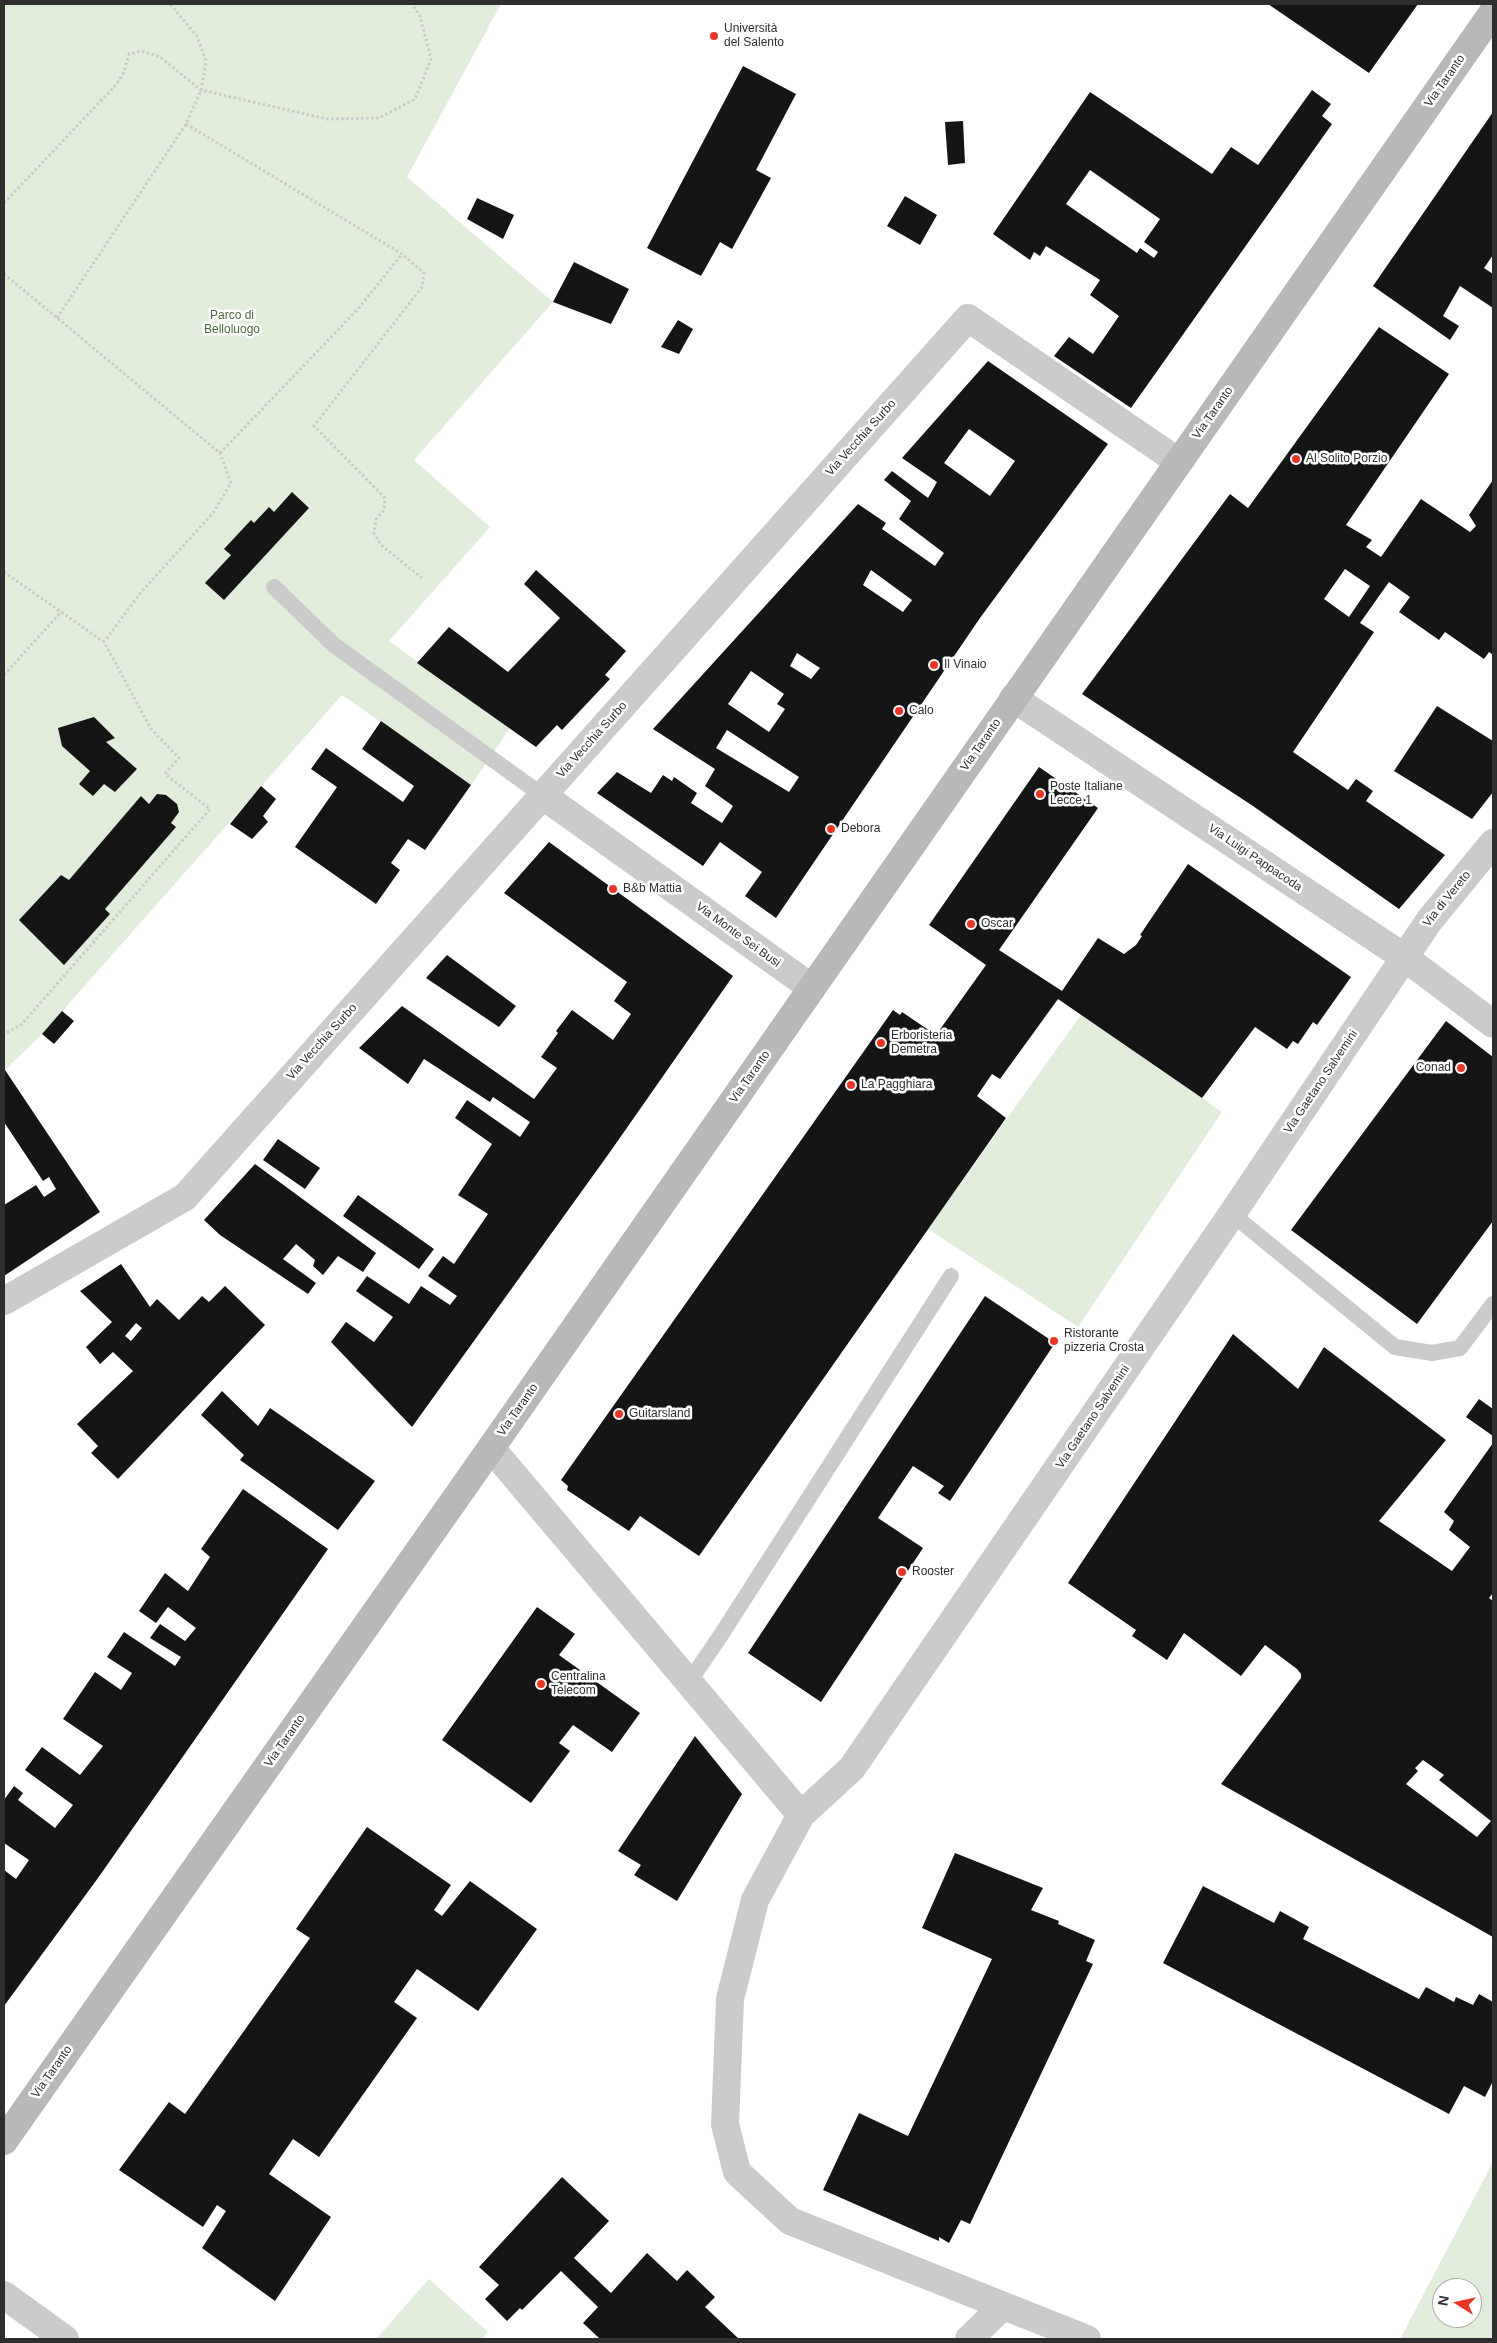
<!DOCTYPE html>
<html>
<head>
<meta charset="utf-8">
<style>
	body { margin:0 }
	#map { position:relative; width:1497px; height:2343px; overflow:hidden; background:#fff; font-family:Arial,sans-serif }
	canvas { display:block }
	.frame { position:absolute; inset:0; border:5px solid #2e2e2e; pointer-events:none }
	.north { position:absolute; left:1432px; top:2278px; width:50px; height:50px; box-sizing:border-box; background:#fff; border:1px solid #ababab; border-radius:50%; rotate:280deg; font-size:14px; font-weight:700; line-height:20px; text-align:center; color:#2e2e2e }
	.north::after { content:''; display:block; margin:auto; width:18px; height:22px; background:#ee3326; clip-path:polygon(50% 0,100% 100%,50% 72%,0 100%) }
</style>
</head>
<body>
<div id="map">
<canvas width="1497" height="2343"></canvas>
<div class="frame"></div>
<div class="north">N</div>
</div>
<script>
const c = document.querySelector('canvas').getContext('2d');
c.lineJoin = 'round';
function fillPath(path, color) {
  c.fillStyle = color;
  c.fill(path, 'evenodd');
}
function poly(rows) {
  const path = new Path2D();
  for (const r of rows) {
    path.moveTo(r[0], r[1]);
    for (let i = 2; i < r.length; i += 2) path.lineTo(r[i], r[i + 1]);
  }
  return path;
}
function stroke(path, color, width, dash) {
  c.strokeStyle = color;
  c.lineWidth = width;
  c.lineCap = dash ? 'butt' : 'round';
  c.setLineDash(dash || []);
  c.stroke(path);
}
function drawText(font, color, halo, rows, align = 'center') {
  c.font = font + ' Arial,sans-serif';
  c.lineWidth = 5;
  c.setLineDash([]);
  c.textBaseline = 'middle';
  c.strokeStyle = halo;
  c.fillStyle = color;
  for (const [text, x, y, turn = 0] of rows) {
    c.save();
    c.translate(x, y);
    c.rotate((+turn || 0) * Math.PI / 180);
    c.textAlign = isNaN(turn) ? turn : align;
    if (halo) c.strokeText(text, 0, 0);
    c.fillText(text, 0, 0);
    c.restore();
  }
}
const green = poly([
	[4,4,501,4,407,177,553,302,414,460,490,527,389,641,510,728,471,785,342,695,42,1034,4,1071],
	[1081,1015,1222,1112,1078,1327,928,1229],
	[1493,2162,1493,2339,1400,2339],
	[1442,2288,1472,2288,1472,2318,1442,2318],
	[429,2279,488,2332,482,2339,376,2339]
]);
const building = poly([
	[1268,4,1418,4,1369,73],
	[743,66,796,94,756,170,771,178,732,249,720,242,701,276,647,248],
	[1312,90,1331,104,1322,116,1332,124,1131,408,1054,356,1069,337,1093,354,1119,316,1090,295,1100,280,1046,246,1040,256,1034,252,1030,260,993,234,1090,92,1212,174,1231,147,1258,165],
	[1090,170,1160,219,1144,242,1158,252,1154,258,1140,248,1137,253,1066,204],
	[1493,112,1493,255,1484,268,1493,274,1493,308,1460,286,1443,316,1459,326,1450,340,1373,286],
	[963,121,965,163,948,165,945,122],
	[905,196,937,215,920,245,887,226],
	[477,198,514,215,503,239,467,219],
	[574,262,629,289,611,324,553,302],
	[678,320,693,329,679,354,661,347],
	[1379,327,1449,374,1346,525,1372,540,1366,547,1381,557,1421,499,1470,532,1476,526,1469,515,1493,480,1493,655,1489,652,1484,659,1445,632,1439,640,1399,612,1410,597,1389,582,1360,623,1374,632,1293,752,1348,790,1356,779,1373,791,1366,801,1445,855,1399,909,1253,806,1082,694,1230,494,1248,508],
	[1345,569,1370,586,1349,617,1324,599],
	[988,361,1108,444,980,618,776,918,745,896,762,872,720,842,703,866,597,793,617,772,651,793,663,775,672,781,674,777,697,793,691,803,722,823,733,806,705,786,715,769,653,729,858,504,886,523,882,529,935,566,944,553,899,519,911,501,884,480,892,471,928,498,937,482,902,458],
	[969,429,1015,461,990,496,944,463],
	[871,570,912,600,903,612,863,585],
	[797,653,820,668,811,679,790,666],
	[751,671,784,694,777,704,785,709,769,732,728,704],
	[727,730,799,777,789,792,716,748],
	[292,492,309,508,224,600,205,583,231,555,224,549,251,520,254,523,269,507,274,512],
	[536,570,626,651,605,675,610,679,562,730,557,725,536,747,417,663,449,627,508,672,560,618,524,584],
	[1437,706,1493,741,1493,792,1472,819,1394,771],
	[94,717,115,738,106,742,137,769,115,792,104,784,93,796,79,784,90,771,62,746,58,728],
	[381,721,471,785,425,850,408,839,391,863,400,870,376,904,295,847,337,787,311,769,326,748,403,802,414,786,362,749],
	[1039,767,1098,808,999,950,1062,991,1098,938,1124,954,1136,945,1142,936,1140,935,1188,864,1351,977,1317,1025,1313,1022,1298,1044,1293,1041,1287,1049,1255,1027,1202,1098,1058,999,1000,1079,992,1074,977,1096,1006,1118,699,1556,640,1516,629,1531,567,1490,568,1486,561,1480,893,1010,900,1015,902,1012,936,1035,986,965,929,925],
	[261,786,276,799,263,816,268,822,252,839,230,824],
	[157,794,166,795,177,804,179,812,171,823,176,827,105,909,110,914,64,965,19,920,61,875,69,880,141,796,149,804],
	[549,842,733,976,610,1152,412,1427,331,1342,346,1322,374,1342,393,1317,356,1291,367,1276,409,1304,421,1286,450,1305,457,1296,428,1276,443,1256,454,1264,488,1214,458,1195,492,1144,455,1118,467,1100,520,1137,530,1122,493,1097,490,1102,424,1059,408,1084,359,1048,402,1006,534,1099,557,1068,541,1057,558,1033,556,1031,572,1010,613,1040,631,1014,614,1001,627,982,504,893],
	[447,955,516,1006,499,1027,426,978],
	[62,1011,74,1021,54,1044,42,1034],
	[1446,1021,1493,1057,1493,1221,1417,1324,1291,1230],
	[5,1070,100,1212,4,1276,4,1205,36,1185,44,1197,56,1189,49,1177,43,1181,4,1122],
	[278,1139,320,1168,305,1189,263,1160],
	[255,1164,376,1253,363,1272,338,1256,323,1275,313,1266,315,1260,296,1244,283,1259,316,1283,308,1294,220,1235,204,1220],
	[358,1195,434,1249,419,1269,343,1216],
	[121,1264,150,1307,157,1299,179,1320,202,1296,209,1302,225,1286,265,1325,118,1479,91,1453,98,1446,77,1424,133,1371,113,1352,100,1364,86,1347,112,1322,80,1291],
	[136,1323,142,1328,131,1341,125,1336],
	[985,1296,1055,1343,950,1501,938,1493,944,1486,913,1466,878,1518,923,1548,821,1702,748,1653],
	[1233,1334,1298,1389,1324,1347,1446,1440,1379,1521,1452,1571,1470,1547,1449,1530,1454,1521,1444,1512,1493,1443,1493,1593,1489,1598,1493,1601,1493,1937,1221,1784,1301,1678,1301,1674,1297,1669,1265,1645,1241,1676,1184,1633,1167,1660,1132,1636,1136,1630,1068,1583],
	[1423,1760,1444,1775,1439,1780,1491,1821,1477,1837,1406,1784,1418,1771,1415,1768],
	[222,1391,258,1426,270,1408,375,1481,338,1530,240,1460,244,1455,201,1415],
	[1479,1399,1493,1409,1493,1436,1466,1417],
	[243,1489,328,1549,98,1878,4,2006,4,1870,16,1879,29,1860,4,1843,4,1800,14,1786,23,1793,18,1800,55,1828,73,1805,25,1770,42,1747,80,1775,103,1746,63,1719,95,1672,121,1690,132,1673,107,1657,124,1632,175,1666,181,1657,150,1638,160,1624,185,1641,196,1628,168,1607,156,1623,139,1611,165,1573,188,1591,210,1557,201,1549],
	[537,1607,575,1634,559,1655,640,1713,612,1752,573,1725,559,1743,570,1751,531,1803,442,1740],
	[695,1736,742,1794,677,1901,634,1875,641,1865,618,1851],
	[367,1827,451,1885,434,1910,442,1916,470,1881,537,1929,478,2011,417,1969,394,2002,417,2018,319,2157,293,2139,269,2174,331,2217,275,2301,202,2248,226,2211,217,2205,203,2227,119,2170,169,2102,185,2114,310,1938,296,1929],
	[955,1853,1043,1888,1031,1910,1059,1921,1058,1924,1095,1940,1086,1961,1093,1964,970,2224,961,2220,949,2243,939,2237,939,2241,823,2190,859,2113,908,2136,992,1959,922,1928],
	[1203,1886,1274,1923,1280,1911,1309,1927,1303,1939,1419,1999,1426,1987,1454,2002,1456,1997,1473,2005,1479,1994,1493,2002,1493,2081,1485,2097,1464,2086,1449,2114,1163,1963],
	[562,2177,609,2221,574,2258,611,2293,647,2253,677,2281,687,2270,715,2297,705,2307,739,2339,600,2339,583,2323,598,2307,561,2271,522,2310,520,2308,507,2321,485,2299,499,2285,479,2267]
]);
const path = poly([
	[186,124,402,254,424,273,422,287,314,426,385,498,384,510,376,519,374,533,381,545,422,578],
	[4,203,116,85,124,72,129,54,142,51,160,57,201,90,327,119,379,118,415,99,431,59,420,16,412,4],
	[4,274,220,453,231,483,213,513,142,591,104,642],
	[57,318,186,124,201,90,206,61,197,36,170,4],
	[220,453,358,309,402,254],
	[4,572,104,642,151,729,179,758,165,774,210,809,21,1025,4,1034],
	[4,675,61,612]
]);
const service = poly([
	[274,587,334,645,542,795],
	[1232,1214,1395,1347,1432,1353,1460,1348,1493,1304],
	[689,1682,721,1635,951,1276]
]);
const minor = poly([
	[1013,698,1404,957,1493,1024],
	[542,795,812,988],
	[4,1301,185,1197,968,318,1179,462],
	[491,1448,801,1815,755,1900,730,1999,725,2124,737,2172,790,2221,1087,2339],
	[801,1815,852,1768,1232,1214,1429,921,1493,843],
	[4,2295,65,2339],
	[969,2339,1003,2306]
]);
const secondary = poly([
	[4,2141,491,1448,1493,12]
]);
const markers = [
	[714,36,5,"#ee3326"],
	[1296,459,5,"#ee3326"],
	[934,665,5,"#ee3326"],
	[899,711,5,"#ee3326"],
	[1040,794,5,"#ee3326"],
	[831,829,5,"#ee3326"],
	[613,889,5,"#ee3326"],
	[971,924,5,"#ee3326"],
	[881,1043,5,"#ee3326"],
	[1461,1068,5,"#ee3326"],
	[851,1085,5,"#ee3326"],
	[1054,1341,5,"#ee3326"],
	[619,1414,5,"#ee3326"],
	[902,1572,5,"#ee3326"],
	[541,1684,5,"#ee3326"]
];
const poiNames = [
	["Università",724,29],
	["del Salento",724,43],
	["Al Solito Porzio",1306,459],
	["Il Vinaio",944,665],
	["Calo",909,711],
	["Poste Italiane",1050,787],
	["Lecce 1",1050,801],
	["Debora",841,829],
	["B&b Mattia",623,889],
	["Oscar",981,924],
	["Erboristeria",891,1036],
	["Demetra",891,1050],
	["Conad",1451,1068,"right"],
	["La Pagghiara",861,1085],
	["Ristorante",1064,1334],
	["pizzeria Crosta",1064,1348],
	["Guitarsland",629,1414],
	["Rooster",912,1572],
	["Centralina",551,1677],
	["Telecom",551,1691]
];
const streetNames = [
	["Via Taranto",1445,81,-55],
	["Via Taranto",1213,413,-55],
	["Via Vecchia Surbo",861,438,-48],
	["Via Vecchia Surbo",592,740,-48],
	["Via Taranto",981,745,-55],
	["Via Luigi Pappacoda",1255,858,34],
	["Via di Vereto",1447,899,-51],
	["Via Monte Sei Busi",738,935,36],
	["Via Vecchia Surbo",322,1042,-48],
	["Via Taranto",750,1077,-55],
	["Via Gaetano Salvemini",1321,1082,-56],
	["Via Taranto",518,1410,-55],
	["Via Gaetano Salvemini",1093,1417,-56],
	["Via Taranto",285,1741,-55],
	["Via Taranto",52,2072,-55]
];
const parkNames = [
	["Parco di",232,316],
	["Belloluogo",232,330]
];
fillPath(green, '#e1ecda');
fillPath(building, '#151515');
stroke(path, '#cbcbcb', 3, [2.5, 2.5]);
stroke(service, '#cbcbcb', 16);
stroke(minor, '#cbcbcb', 28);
stroke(secondary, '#b8b8b8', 28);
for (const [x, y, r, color] of markers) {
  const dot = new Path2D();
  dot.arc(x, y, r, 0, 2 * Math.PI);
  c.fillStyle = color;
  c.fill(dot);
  stroke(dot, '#fff', 2);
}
drawText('12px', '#2e2e2e', '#fff', poiNames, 'left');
drawText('12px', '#2e2e2e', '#fff', streetNames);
drawText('12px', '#4a6c39', '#fff', parkNames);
</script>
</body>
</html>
